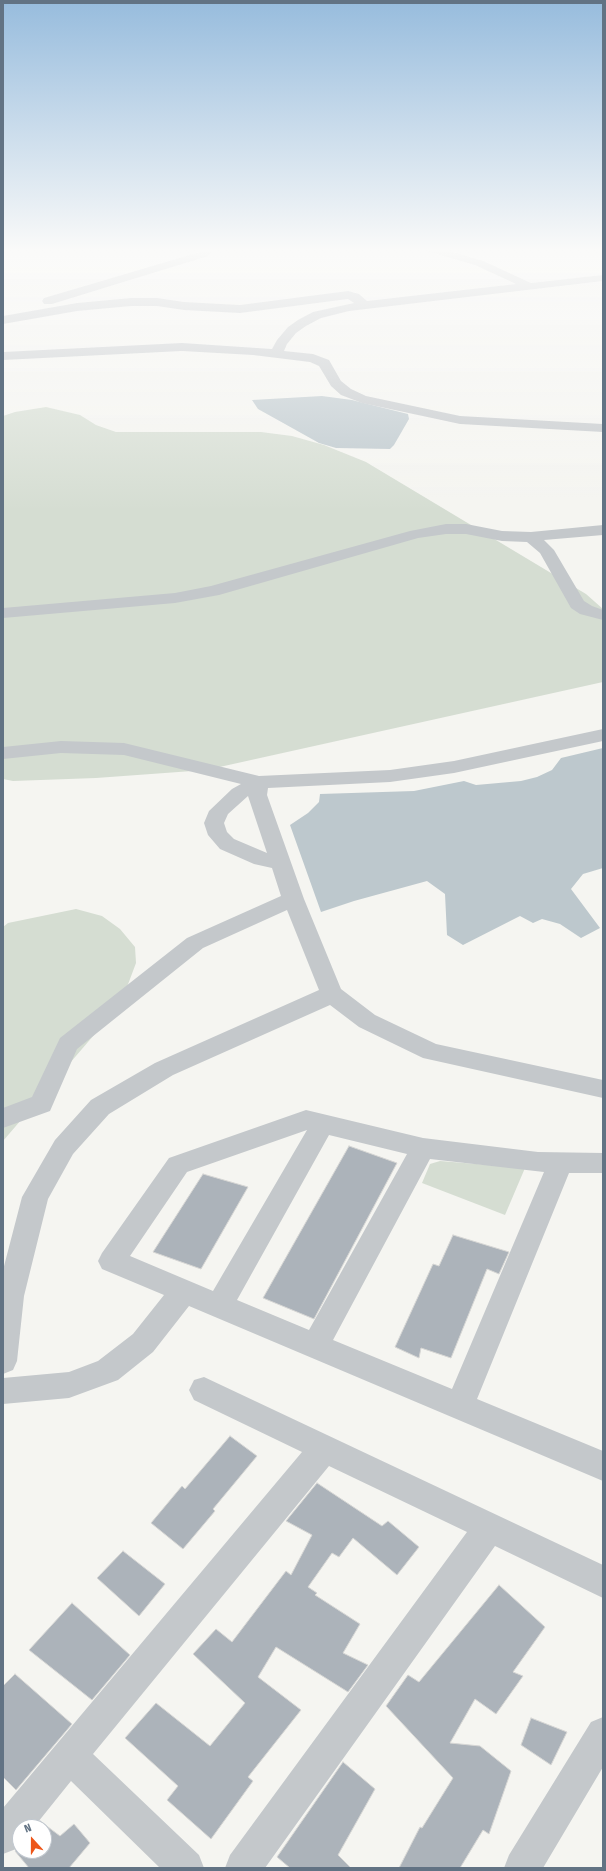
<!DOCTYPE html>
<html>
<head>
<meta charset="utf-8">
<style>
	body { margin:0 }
	#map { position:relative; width:606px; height:1871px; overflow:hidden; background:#f5f5f1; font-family:"Fira Sans Condensed",sans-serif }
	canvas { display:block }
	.frame { position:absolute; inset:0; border:4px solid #627384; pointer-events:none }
	.north { position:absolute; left:12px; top:1819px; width:40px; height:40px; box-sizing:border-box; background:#fff; border:1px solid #c0c7ce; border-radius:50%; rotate:339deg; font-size:11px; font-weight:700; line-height:16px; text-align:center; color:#627384 }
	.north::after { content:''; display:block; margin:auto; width:14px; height:18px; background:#ed5619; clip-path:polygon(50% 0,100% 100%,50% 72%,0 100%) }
</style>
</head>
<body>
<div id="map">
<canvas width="606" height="1871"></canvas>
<div class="frame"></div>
<div class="north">N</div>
</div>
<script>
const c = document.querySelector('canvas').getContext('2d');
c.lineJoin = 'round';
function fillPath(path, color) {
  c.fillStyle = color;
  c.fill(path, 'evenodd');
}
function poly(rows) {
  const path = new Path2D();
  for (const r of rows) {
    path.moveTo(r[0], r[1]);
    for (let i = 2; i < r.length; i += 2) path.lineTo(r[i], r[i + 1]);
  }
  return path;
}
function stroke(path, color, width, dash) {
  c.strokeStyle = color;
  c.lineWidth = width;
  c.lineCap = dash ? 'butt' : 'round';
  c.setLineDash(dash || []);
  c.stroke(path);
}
const green = poly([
	[46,407,80,415,96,425,116,432,261,432,292,436,324,445,366,462,586,594,603,609,603,682,206,770,96,778,13,781,3,779,3,416,15,412],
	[76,909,102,916,120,929,135,947,136,963,124,995,100,1028,3,1141,3,927,8,923],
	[440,1161,525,1168,505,1215,422,1183,430,1164]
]);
const water = poly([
	[322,396,352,400,408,414,409,419,394,445,390,449,336,448,319,443,258,409,252,400],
	[603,748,603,868,583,874,571,889,600,928,581,938,560,924,542,919,533,923,520,916,463,945,447,935,445,894,427,881,354,901,321,912,290,825,308,813,319,802,320,794,414,791,464,781,476,785,521,781,537,777,552,770,561,758]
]);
const building = poly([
	[349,1146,397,1163,314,1319,263,1298,349,1146],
	[203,1174,248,1187,201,1269,153,1252,203,1174],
	[453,1235,509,1252,499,1274,487,1269,451,1358,421,1348,419,1358,395,1347,433,1264,439,1266,453,1235],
	[230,1436,257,1456,213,1509,215,1511,183,1549,151,1523,182,1486,185,1489,230,1436],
	[317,1483,382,1526,388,1521,419,1547,397,1575,353,1538,339,1557,332,1553,308,1587,317,1593,315,1595,360,1624,343,1653,368,1665,348,1692,276,1647,258,1677,301,1710,248,1777,253,1781,211,1839,167,1800,178,1786,125,1738,156,1703,210,1746,245,1703,193,1654,216,1629,232,1642,286,1571,291,1575,312,1535,286,1521,317,1483],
	[123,1551,165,1584,139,1616,97,1578,123,1551],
	[499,1585,545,1627,513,1672,523,1676,496,1714,475,1699,450,1743,480,1746,511,1771,489,1834,483,1830,460,1868,399,1868,420,1827,422,1828,453,1778,386,1706,408,1675,419,1682,499,1585],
	[72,1603,130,1655,92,1700,29,1650,72,1603],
	[15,1674,72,1724,16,1790,3,1777,3,1686,15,1674],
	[531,1718,567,1732,551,1765,521,1745,531,1718],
	[343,1762,375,1789,338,1855,351,1868,290,1868,277,1857,343,1762],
	[40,1821,60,1836,74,1824,90,1843,69,1868,29,1868,15,1851,20,1846,20,1851,44,1851,44,1827,36,1827,40,1821]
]);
const minor = poly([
	[203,249,216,249,208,256,52,304,44,304,42,301,44,298,200,252,203,249],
	[426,249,443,249,483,261,531,283,603,275,603,281,349,311,321,318,306,326,296,333,287,344,284,351,313,354,329,360,341,381,351,389,366,396,460,416,603,424,603,432,460,424,362,403,341,395,331,386,319,366,310,362,253,355,182,351,3,360,3,352,182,343,272,349,277,340,288,327,298,320,313,312,354,303,348,299,240,313,184,310,157,306,131,306,77,311,3,324,3,316,77,303,131,298,157,298,184,302,240,305,348,291,359,294,367,301,516,284,475,265,427,251,426,249],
	[446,524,466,524,502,531,531,532,603,525,603,535,544,540,554,550,584,601,592,606,603,610,603,620,580,614,571,608,540,553,527,542,502,541,466,534,446,534,418,538,219,595,175,603,3,618,3,608,175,593,211,586,410,531,446,524],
	[603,729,603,741,454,773,390,782,268,788,267,795,304,899,341,989,375,1015,436,1044,603,1080,603,1098,423,1058,359,1027,330,1005,173,1075,109,1114,73,1154,48,1199,24,1296,17,1361,13,1370,3,1374,3,1270,22,1197,55,1140,91,1100,155,1063,319,990,287,910,203,948,77,1049,50,1111,3,1128,3,1108,32,1097,60,1038,187,938,281,896,272,868,254,864,220,849,208,835,204,823,209,811,232,789,241,784,124,755,61,753,3,759,3,747,61,741,124,743,259,776,390,770,454,761,603,729],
	[248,796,267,853,234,839,227,832,224,823,228,814,248,796],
	[306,1110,423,1138,538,1152,603,1153,603,1173,569,1173,477,1399,603,1451,603,1481,189,1306,153,1352,118,1380,69,1398,3,1404,3,1378,69,1372,98,1361,133,1334,164,1295,102,1269,98,1261,102,1253,169,1158,306,1110],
	[307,1130,213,1291,130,1256,187,1172,307,1130],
	[329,1135,407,1154,309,1330,237,1300,329,1135],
	[430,1159,544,1172,452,1389,333,1340,430,1159],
	[204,1377,603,1565,603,1598,495,1546,265,1868,225,1868,230,1855,467,1532,329,1466,93,1754,199,1855,204,1868,160,1868,71,1781,34,1827,20,1827,20,1844,16,1849,3,1854,3,1808,302,1452,194,1400,189,1390,194,1380,204,1377],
	[603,1717,603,1767,543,1868,504,1868,509,1855,591,1722,603,1717]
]);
fillPath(green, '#d5ddd2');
fillPath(water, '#bdc8cd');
fillPath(building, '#acb3ba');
stroke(building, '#d6d6d4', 1);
fillPath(minor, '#c4c8cb');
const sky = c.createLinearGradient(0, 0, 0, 511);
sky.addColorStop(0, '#97bcdd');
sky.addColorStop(0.49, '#fafaf9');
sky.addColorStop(1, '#fafaf900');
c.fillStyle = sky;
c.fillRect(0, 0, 606, 511);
</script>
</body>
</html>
